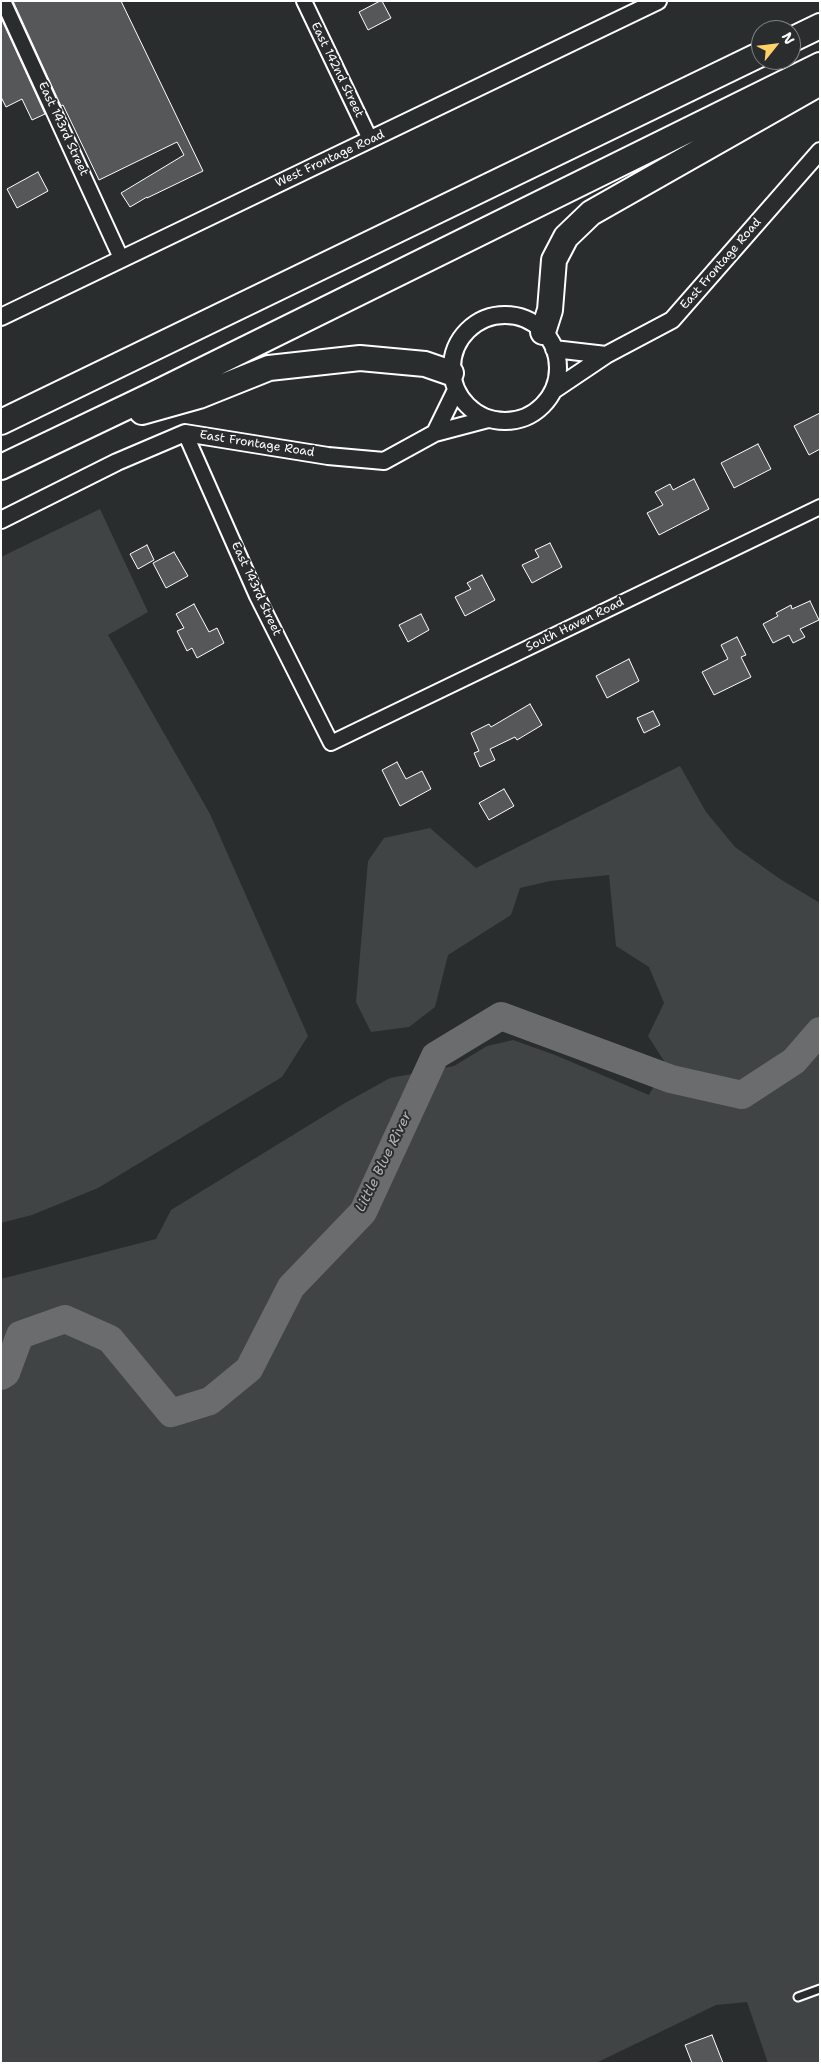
<!DOCTYPE html>
<html>
<head>
<meta charset="utf-8">
<style>
	body { margin:0 }
	#map { position:relative; width:821px; height:2064px; overflow:hidden; background:#2a2d2e; font-family:"Shantell Sans",sans-serif }
	canvas { display:block }
	.frame { position:absolute; inset:0; border:2px solid #fff; pointer-events:none }
	.north { position:absolute; left:751px; top:20px; width:50px; height:50px; box-sizing:border-box; background:#2a2d2e; border:1px solid #7f8182; border-radius:50%; rotate:61deg; font-size:14px; font-weight:700; line-height:20px; text-align:center; color:#fff }
	.north::after { content:''; display:block; margin:auto; width:18px; height:22px; background:#ffd166; clip-path:polygon(50% 0,100% 100%,50% 72%,0 100%) }
</style>
</head>
<body>
<div id="map">
<canvas width="821" height="2064"></canvas>
<div class="frame"></div>
<div class="north">N</div>
</div>
<script>
const c = document.querySelector('canvas').getContext('2d');
c.lineJoin = 'round';
function fillPath(path, color) {
  c.fillStyle = color;
  c.fill(path, 'evenodd');
}
function poly(rows) {
  const path = new Path2D();
  for (const r of rows) {
    if (r.length === 3) {
      path.moveTo(r[0] + r[2], r[1]);
      path.arc(r[0], r[1], r[2], 0, 2 * Math.PI);
      continue;
    }
    path.moveTo(r[0], r[1]);
    for (let i = 2; i < r.length; i += 2) path.lineTo(r[i], r[i + 1]);
  }
  return path;
}
function stroke(path, color, width, dash) {
  c.strokeStyle = color;
  c.lineWidth = width;
  c.lineCap = dash ? 'butt' : 'round';
  c.setLineDash(dash || []);
  c.stroke(path);
}
function drawText(font, color, halo, rows, align = 'center') {
  c.font = font + ' "Shantell Sans",sans-serif';
  c.lineWidth = 4;
  c.setLineDash([]);
  c.textBaseline = 'middle';
  c.strokeStyle = halo;
  c.fillStyle = color;
  for (const [text, x, y, turn = 0] of rows) {
    c.save();
    c.translate(x, y);
    c.rotate((+turn || 0) * Math.PI / 180);
    c.textAlign = isNaN(turn) ? turn : align;
    if (halo) c.strokeText(text, 0, 0);
    c.fillText(text, 0, 0);
    c.restore();
  }
}
const green = poly([
	[100,509,148,612,108,635,210,814,308,1036,282,1077,98,1188,32,1215,1,1223,1,557],
	[680,766,706,812,735,847,780,879,820,903,820,2063,768,2063,747,2002,716,2005,596,2063,1,2063,1,1279,156,1239,171,1210,345,1103,390,1078,454,1066,487,1046,513,1040,555,1055,649,1095,666,1064,648,1036,664,1003,649,967,616,946,609,875,550,881,520,888,511,915,448,955,435,1007,409,1027,371,1032,356,1002,368,861,384,838,430,828,476,868]
]);
const river = poly([
	[1,1376,6,1373,20,1335,65,1319,110,1339,171,1413,210,1401,249,1369,291,1287,363,1212,435,1056,501,1016,671,1079,742,1095,794,1061,820,1031]
]);
const building = poly([
	[13,1,121,1,203,171,147,198,147,197,130,207,121,193,184,155,177,142,99,180,63,105,61,106,13,1],
	[380,1,382,1,391,18,368,30,359,12,380,1],
	[1,18,45,114,32,120,22,99,6,107,1,97,1,18],
	[38,172,48,191,17,208,7,189,38,172],
	[820,413,820,449,809,455,794,426,820,413],
	[758,444,771,469,734,488,721,463,758,444],
	[694,479,709,509,659,535,647,513,663,505,655,492,670,484,673,490,694,479],
	[550,543,562,567,532,583,522,565,539,557,535,550,550,543],
	[147,545,154,560,138,569,130,554,147,545],
	[174,552,188,576,166,588,153,563,174,552],
	[482,575,495,600,465,616,455,597,471,589,467,583,482,575],
	[810,601,819,620,800,629,805,637,793,643,789,635,773,643,763,624,778,616,776,613,791,605,792,609,810,601],
	[194,604,209,632,217,628,224,643,197,658,192,648,187,651,177,631,184,628,176,614,194,604],
	[421,614,429,630,408,642,399,625,421,614],
	[737,637,746,655,741,657,751,677,714,695,702,672,728,659,721,645,737,637],
	[629,659,639,681,607,698,596,676,629,659],
	[530,704,542,725,517,740,515,737,490,749,495,760,480,767,474,753,479,751,471,733,489,724,491,727,530,704],
	[653,711,660,725,644,733,637,718,653,711],
	[397,762,406,779,422,771,431,789,400,806,382,770,397,762],
	[504,789,514,806,489,820,479,803,504,789],
	[712,2035,723,2063,692,2063,685,2045,712,2035]
]);
const service = poly([
	[798,1997,820,1989]
]);
const minor = poly([
	[3,1,121,258],
	[304,1,370,139],
	[185,433,257,596,331,743,820,507]
]);
const tertiary = poly([
	[505,368,53],
	[1,317,658,1],
	[554,349,606,355],
	[554,390,606,355,672,320,820,151],
	[435,433,456,390],
	[1,520,117,462,185,433,328,456,384,461,435,433,488,419]
]);
const motorway = poly([
	[791,40,820,26],
	[543,332,550,310,554,260,566,237,591,213,820,83],
	[142,412,199,396,269,368,360,358,425,364,451,373],
	[1,422,761,54],
	[1,467,156,393,820,65]
]);
const streetNames = [
	["East 142nd Street",337,70,64],
	["East 143rd Street",63,129,65],
	["West Frontage Road",330,159,-25],
	["East Frontage Road",721,264,-49],
	["East Frontage Road",257,444,9],
	["East 143rd Street",256,589,65],
	["South Haven Road",575,625,-26]
];
const waterNames = [
	["Little Blue River",384,1162,-64]
];
fillPath(green, '#414445');
stroke(river, '#6a6c6d', 28);
fillPath(building, '#555758');
stroke(building, '#fff', 1);
stroke(service, '#fff', 11);
stroke(minor, '#fff', 18);
stroke(tertiary, '#fff', 20);
stroke(motorway, '#fff', 28);
stroke(service, '#2a2d2e', 7);
stroke(minor, '#2a2d2e', 14);
stroke(tertiary, '#2a2d2e', 16);
stroke(motorway, '#2a2d2e', 24);
drawText('12px', '#fff', '#2a2d2e', streetNames);
drawText('italic 14px', '#b4b6b6', '#2a2d2e', waterNames);
</script>
</body>
</html>
